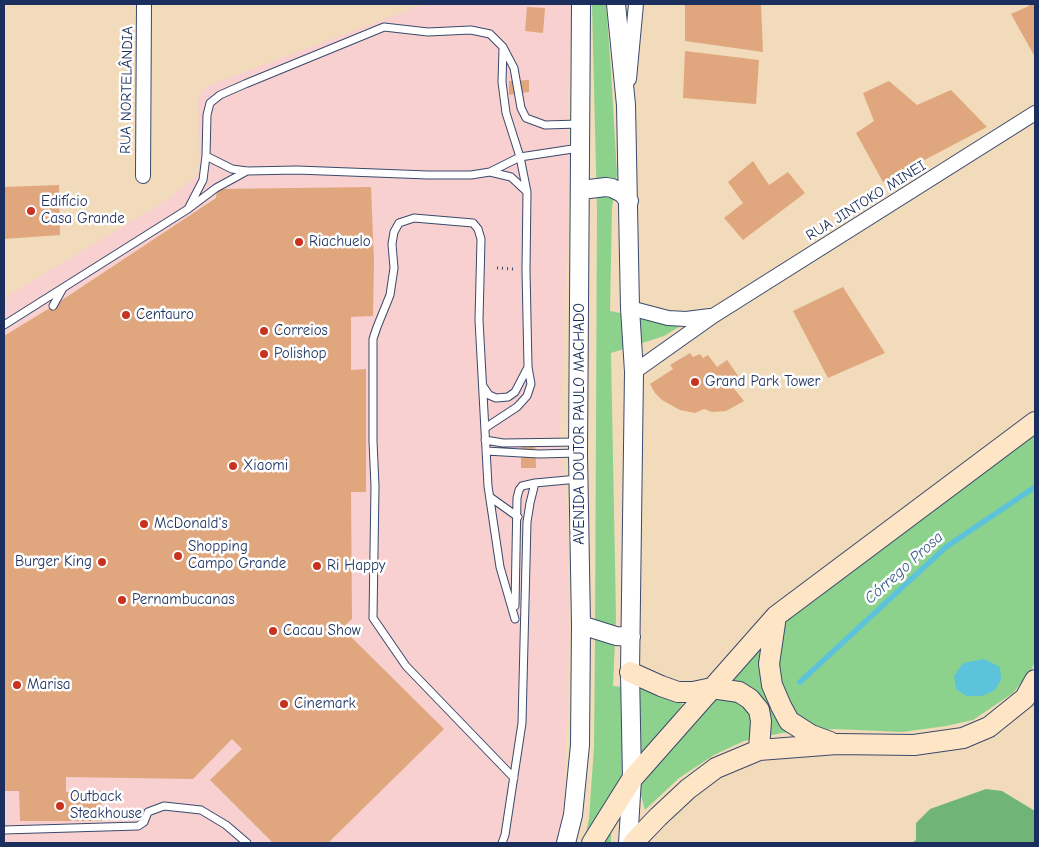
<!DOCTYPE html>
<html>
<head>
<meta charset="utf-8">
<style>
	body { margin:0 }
	#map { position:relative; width:1039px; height:847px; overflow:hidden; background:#f1dbbb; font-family:"Comic Neue",sans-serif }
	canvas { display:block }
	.frame { position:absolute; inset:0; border:5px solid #1b2f5e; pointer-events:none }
</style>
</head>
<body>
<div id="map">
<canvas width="1039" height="847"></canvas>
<div class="frame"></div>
</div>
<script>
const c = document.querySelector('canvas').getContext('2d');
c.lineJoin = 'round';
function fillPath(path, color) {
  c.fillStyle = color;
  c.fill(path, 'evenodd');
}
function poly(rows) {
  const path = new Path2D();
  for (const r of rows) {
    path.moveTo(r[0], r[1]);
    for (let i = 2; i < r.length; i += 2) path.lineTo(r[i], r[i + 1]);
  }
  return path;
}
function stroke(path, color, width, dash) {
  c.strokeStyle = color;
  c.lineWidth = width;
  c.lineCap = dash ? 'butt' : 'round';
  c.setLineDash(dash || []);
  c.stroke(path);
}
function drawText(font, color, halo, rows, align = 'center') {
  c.font = font + ' "Comic Neue",sans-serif';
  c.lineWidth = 5;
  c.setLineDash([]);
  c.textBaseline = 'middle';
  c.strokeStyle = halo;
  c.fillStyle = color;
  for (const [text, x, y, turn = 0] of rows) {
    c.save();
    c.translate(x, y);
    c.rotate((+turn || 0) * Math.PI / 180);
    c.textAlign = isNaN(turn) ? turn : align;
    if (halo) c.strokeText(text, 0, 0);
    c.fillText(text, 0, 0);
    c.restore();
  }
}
const built = poly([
	[424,4,572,4,567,120,569,158,568,217,560,440,568,520,569,636,564,811,557,843,4,843,4,298,168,199,195,177,199,169,198,99,201,92,208,86]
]);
const green = poly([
	[592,4,606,4,611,71,617,174,612,208,610,311,682,325,664,336,611,353,616,617,613,686,644,689,683,704,612,795,611,843,584,843,589,819,594,747,595,641,597,210],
	[1035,432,1035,661,1032,669,1013,693,973,720,946,726,902,732,835,729,782,733,744,741,714,755,679,778,645,810,639,788,732,674,793,614]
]);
const forest = poly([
	[986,789,1002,791,1035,811,1035,843,912,843,916,840,916,823,930,809]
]);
const water = poly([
	[984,659,1000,667,1001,680,995,690,982,696,966,696,956,689,954,676,963,663]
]);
const stream = poly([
	[800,682,946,547,1035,487]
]);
const building = poly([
	[685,4,761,4,763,52,685,41],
	[1028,4,1035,4,1035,57,1011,14,1029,6],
	[527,7,545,8,543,33,525,31],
	[685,51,759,60,756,104,683,98],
	[529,80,529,92,509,95,509,81],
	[889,81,917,105,951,90,987,127,883,182,856,133,874,121,863,93],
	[753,161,769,185,788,172,805,193,743,240,724,218,743,203,728,182],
	[59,185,60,235,4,239,4,187],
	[371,187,374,262,373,316,351,317,351,370,366,369,366,492,351,492,352,619,342,628,444,729,328,843,273,843,210,780,242,749,232,739,193,779,66,777,66,792,101,791,102,821,20,821,19,791,4,791,4,336,53,306,216,198,217,189],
	[843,287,885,353,828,378,793,311],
	[690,353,693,357,700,354,703,358,708,355,717,367,727,360,741,380,732,386,744,401,726,411,712,412,704,409,695,413,680,410,662,400,655,393,650,384,673,369,670,365],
	[521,440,535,441,536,468,521,468]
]);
const path = poly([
	[497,268,514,269]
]);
const service = poly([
	[206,156,232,169,247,171,297,170,428,175,471,175,490,172,511,177,526,191],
	[490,172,520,157,579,148],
	[188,209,203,180,206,156,207,115,210,103,220,95,245,84,384,27,428,32,471,30,490,34,503,47,514,68,521,108,526,118,545,125,579,124],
	[53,306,63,288],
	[4,325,188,209,216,188,247,171],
	[483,386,489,395,496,398,508,397,515,392,528,367],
	[485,428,517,407,527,396,531,384,528,367,526,270,527,192,520,157,506,113,502,82,503,49],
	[485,440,503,443,577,442],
	[486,451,539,454,578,453],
	[490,497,518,517],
	[515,606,517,498,519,490,522,486,535,483],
	[514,778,406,666,373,618,375,486,373,441,373,339,377,327,390,295,394,268,392,244,394,232,399,223,414,218,473,223,478,229,481,239,479,320,488,486,500,567,515,619],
	[4,830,138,826,144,822,148,812,164,806,201,810,226,825,247,843],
	[502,843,505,835,522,723,527,522,530,503,535,483,578,479]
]);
const minor = poly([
	[629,79,636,4],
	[143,176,144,4],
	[630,308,668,318,686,319,710,316],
	[634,372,713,316,1035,113]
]);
const tertiary = poly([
	[616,4,626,105,630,308,634,372,630,672,632,779,628,843],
	[581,190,606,187,612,188,622,193,629,201],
	[581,625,616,636,631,637],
	[566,843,573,815,580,745,581,625,578,453,581,4]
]);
const secondary = poly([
	[776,616,769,664,772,685,781,706,789,721,811,735,830,742],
	[630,672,661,686,678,692,693,692,712,688,739,692,750,699,759,710,761,721,759,750],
	[592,843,632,779,776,616,1035,422],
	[633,843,658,817,688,789,716,768,759,750,837,744,914,745,963,738,989,727,1025,698,1035,680]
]);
const markers = [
	[31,211,5,"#c8321e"],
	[299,242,5,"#c8321e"],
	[126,315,5,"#c8321e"],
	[264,331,5,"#c8321e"],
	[264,354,5,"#c8321e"],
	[695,382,5,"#c8321e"],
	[233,466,5,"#c8321e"],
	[144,524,5,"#c8321e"],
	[178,556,5,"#c8321e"],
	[102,562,5,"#c8321e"],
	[317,566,5,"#c8321e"],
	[122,600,5,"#c8321e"],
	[273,631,5,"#c8321e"],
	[17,685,5,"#c8321e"],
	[284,704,5,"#c8321e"],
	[60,806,5,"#c8321e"]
];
const streetNames = [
	["RUA NORTELÂNDIA",127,90,-89],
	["RUA JINTOKO MINEI",866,201,-32],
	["AVENIDA DOUTOR PAULO MACHADO",580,424,-90]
];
const poiNames = [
	["Edifício",41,202],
	["Casa Grande",41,219],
	["Riachuelo",309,242],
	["Centauro",136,315],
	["Correios",274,331],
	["Polishop",274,354],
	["Grand Park Tower",705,382],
	["Xiaomi",243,466],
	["McDonald's",154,524],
	["Shopping",188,547],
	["Campo Grande",188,564],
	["Burger King",92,562,"right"],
	["Ri Happy",327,566],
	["Pernambucanas",132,600],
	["Cacau Show",283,631],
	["Marisa",27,685],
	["Cinemark",294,704],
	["Outback",70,797],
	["Steakhouse",70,814]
];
const waterNames = [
	["Córrego Prosa",904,568,-42]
];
fillPath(built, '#f7d0cf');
fillPath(green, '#8cd28c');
fillPath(forest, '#71b478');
fillPath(water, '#5dc3db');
stroke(stream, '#5dc3db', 5.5);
fillPath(building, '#e0a77e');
stroke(service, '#3b496c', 9);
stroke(minor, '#3b496c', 16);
stroke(tertiary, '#3b496c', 20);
stroke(secondary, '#3b496c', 22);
stroke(path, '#3b496c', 3, [1, 4]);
stroke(service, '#fff', 7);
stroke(minor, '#fff', 14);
stroke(tertiary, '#fff', 18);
stroke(secondary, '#fde5c5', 20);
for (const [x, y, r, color] of markers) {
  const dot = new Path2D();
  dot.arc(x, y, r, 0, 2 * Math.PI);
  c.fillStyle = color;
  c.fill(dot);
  stroke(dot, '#fff', 2);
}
drawText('15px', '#1b2f5e', '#fff', streetNames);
drawText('15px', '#1b2f5e', '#fff', poiNames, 'left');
drawText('italic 16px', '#2f5b84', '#fff', waterNames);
</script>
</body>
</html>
